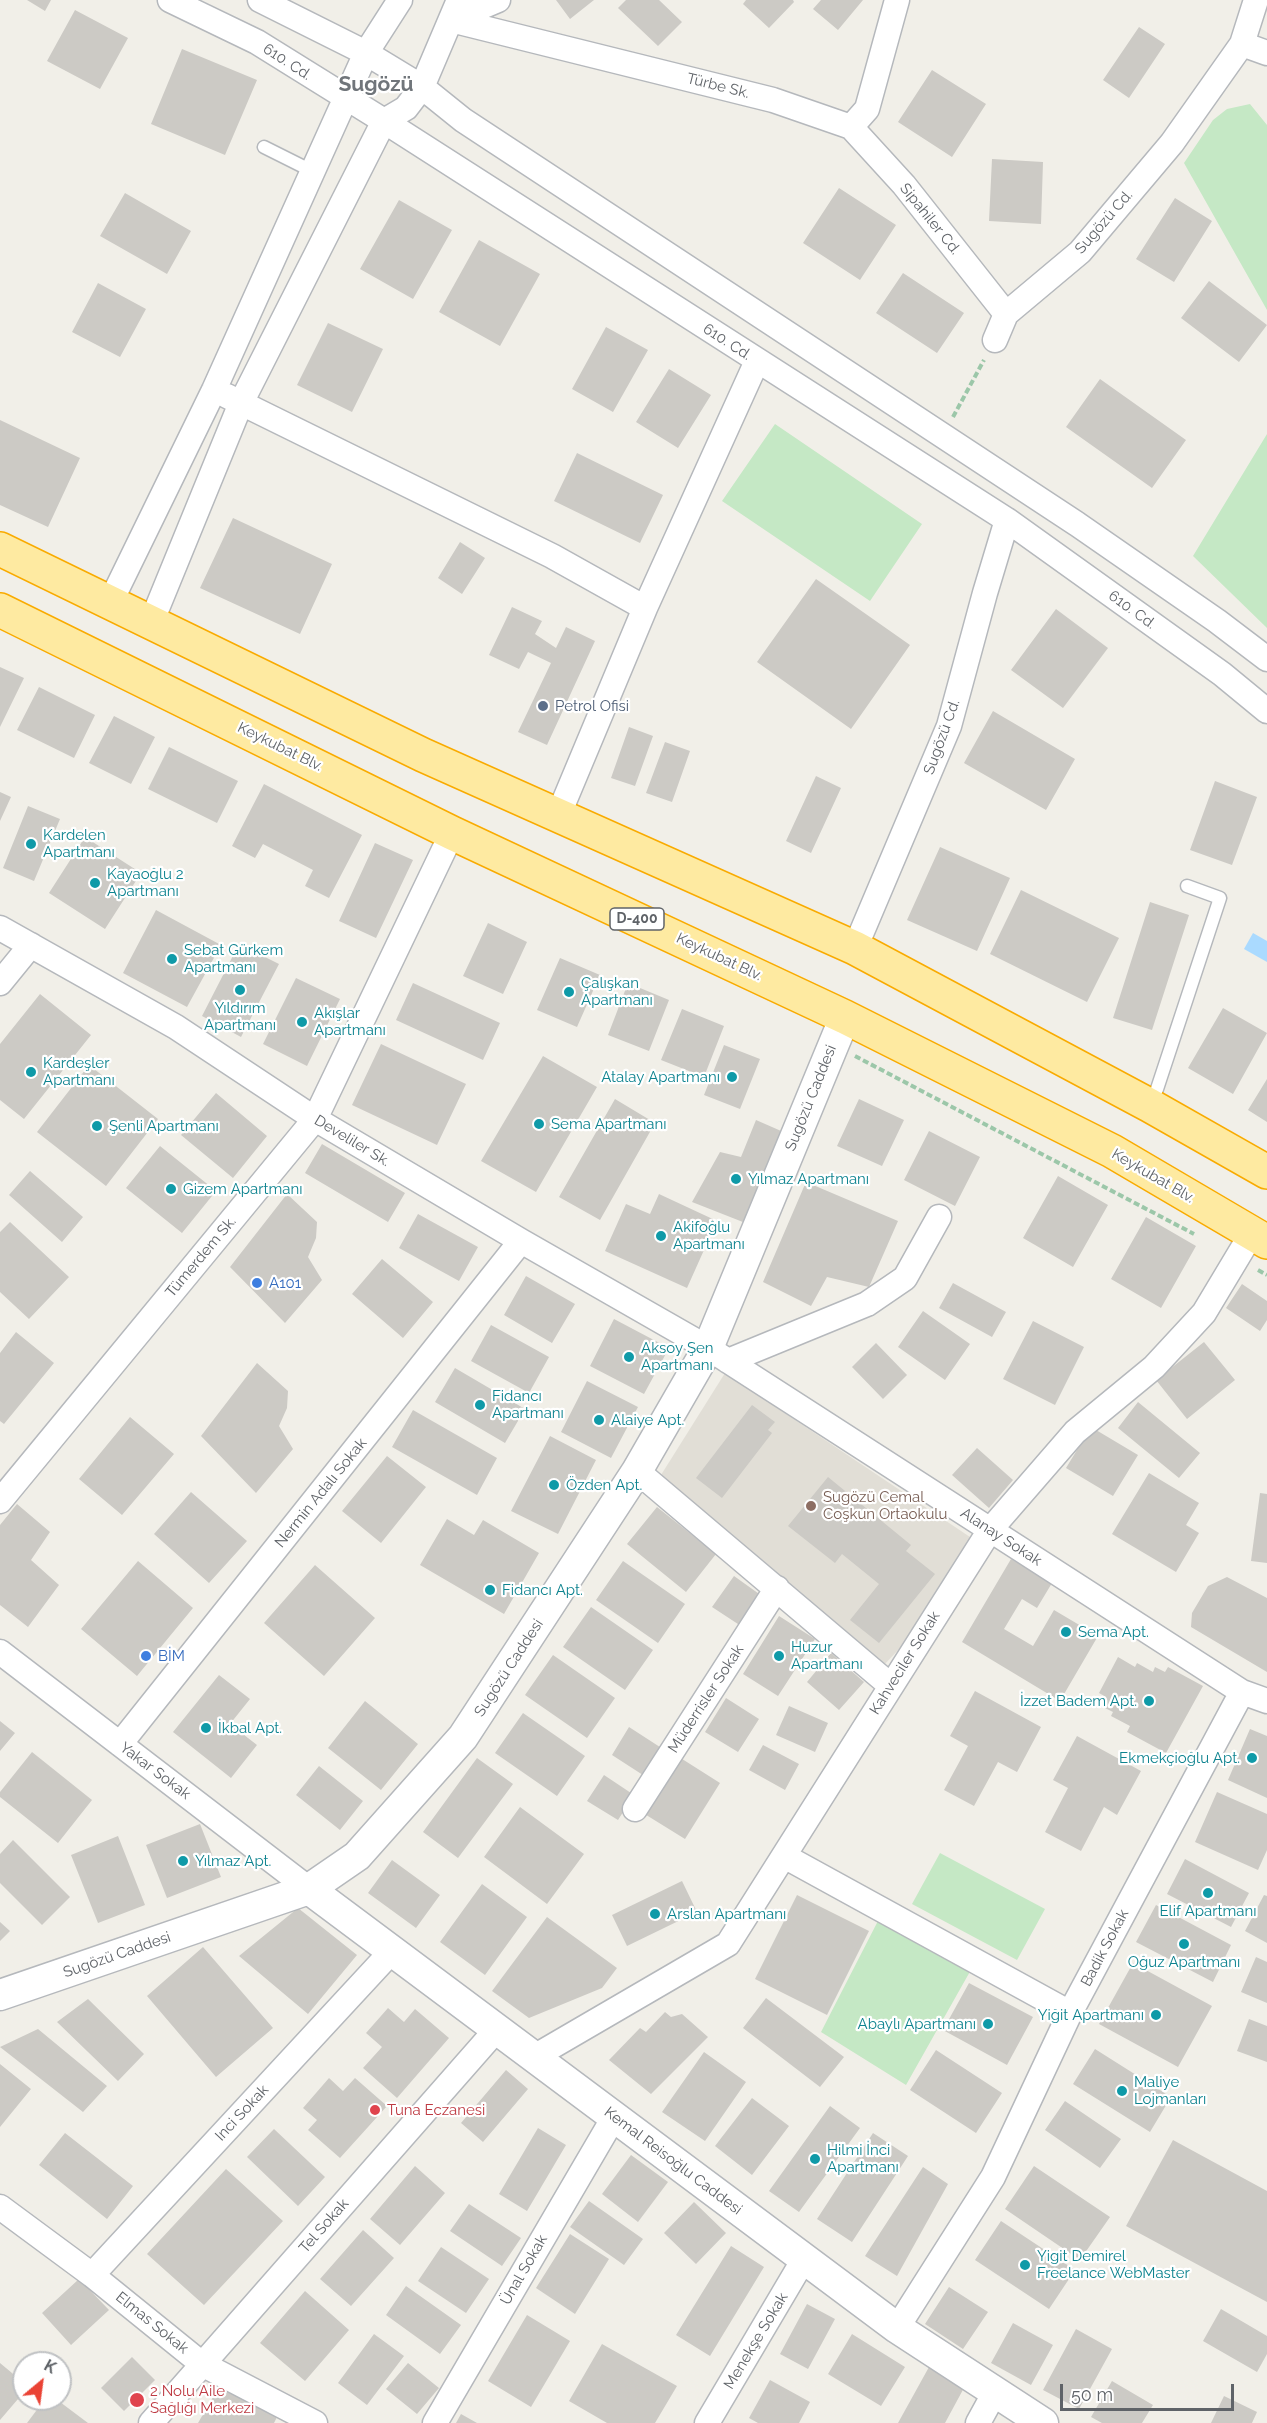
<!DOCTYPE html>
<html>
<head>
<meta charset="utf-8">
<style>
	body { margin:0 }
	#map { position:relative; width:1267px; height:2423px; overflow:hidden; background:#f1efe8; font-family:Raleway,sans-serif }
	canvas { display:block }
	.north { position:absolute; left:12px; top:2351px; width:60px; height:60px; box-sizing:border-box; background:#fff; border:2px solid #bfc1c3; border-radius:50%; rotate:29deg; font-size:16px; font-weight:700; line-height:24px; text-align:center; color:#5f6368 }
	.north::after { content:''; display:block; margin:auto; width:21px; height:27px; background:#ea4335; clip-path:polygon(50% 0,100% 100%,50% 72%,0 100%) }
	.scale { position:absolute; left:1060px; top:2384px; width:174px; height:27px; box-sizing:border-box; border:3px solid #5f6368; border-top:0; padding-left:8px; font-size:18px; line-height:21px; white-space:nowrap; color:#5f6368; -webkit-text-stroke:4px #fff; paint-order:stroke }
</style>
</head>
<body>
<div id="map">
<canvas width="1267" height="2423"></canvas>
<div class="north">K</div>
<div class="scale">50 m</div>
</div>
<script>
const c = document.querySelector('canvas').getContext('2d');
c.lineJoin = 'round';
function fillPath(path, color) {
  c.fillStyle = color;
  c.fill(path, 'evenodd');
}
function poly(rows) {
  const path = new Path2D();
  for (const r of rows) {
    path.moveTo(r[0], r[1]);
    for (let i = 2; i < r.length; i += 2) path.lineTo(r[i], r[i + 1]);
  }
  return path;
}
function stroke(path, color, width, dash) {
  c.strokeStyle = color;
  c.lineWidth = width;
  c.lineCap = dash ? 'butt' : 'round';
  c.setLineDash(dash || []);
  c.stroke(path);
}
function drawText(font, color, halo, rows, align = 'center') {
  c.font = font + ' Raleway,sans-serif';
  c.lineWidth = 4.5;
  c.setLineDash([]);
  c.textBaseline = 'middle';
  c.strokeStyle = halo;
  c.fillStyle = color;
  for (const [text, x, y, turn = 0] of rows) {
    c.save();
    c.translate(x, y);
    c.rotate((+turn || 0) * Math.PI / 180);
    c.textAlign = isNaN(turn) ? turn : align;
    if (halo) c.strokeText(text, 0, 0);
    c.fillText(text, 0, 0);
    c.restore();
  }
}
const education = poly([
	[725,1373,970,1537,916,1631,884,1665,661,1475]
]);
const green = poly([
	[1250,104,1267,125,1267,310,1184,163,1213,120,1227,109],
	[775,424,922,524,870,601,722,501],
	[1267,434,1267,628,1193,556],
	[940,1853,1045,1909,1017,1960,912,1904],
	[880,1917,972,1968,906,2085,821,2032]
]);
const water = poly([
	[1253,933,1267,941,1267,962,1244,949]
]);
const building = poly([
	[27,0,51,0,45,11],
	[556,0,594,0,570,19],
	[626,0,659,0,682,22,658,46,618,8],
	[746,0,793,0,794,2,769,28,743,4],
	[821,0,863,0,838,30,813,9],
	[75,10,128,38,100,89,47,61],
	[1139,27,1165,44,1129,98,1103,80],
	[182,49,257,80,225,155,151,124],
	[932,70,986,104,952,157,898,122],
	[992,159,1043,162,1041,224,989,221],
	[839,188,896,225,860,280,803,243],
	[125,193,191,231,167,274,100,236],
	[1175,198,1212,221,1174,282,1136,259],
	[399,200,452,230,413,299,360,269],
	[479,240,540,274,500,346,439,312],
	[903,273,964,313,937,353,876,313],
	[1209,281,1267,325,1239,362,1181,318],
	[98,283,146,309,120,357,72,332],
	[328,323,383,349,352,412,297,385],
	[606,327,648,350,613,412,572,389],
	[669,369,711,395,678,448,636,422],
	[1100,379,1186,440,1152,488,1066,427],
	[0,420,80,458,48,527,0,505],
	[577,453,663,495,640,543,554,501],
	[233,518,332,564,300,634,200,588],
	[460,542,485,558,462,594,438,578],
	[816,579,910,645,851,729,757,662],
	[512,607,542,621,535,634,556,648,566,627,595,641,547,745,518,732,551,663,528,652,519,669,489,655],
	[1056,609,1108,648,1063,708,1011,670],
	[0,667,24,678,0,727],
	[39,687,95,715,74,758,17,730],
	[993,711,1075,759,1046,810,964,763],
	[114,716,155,737,131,784,89,763],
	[629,727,653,736,635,786,611,778],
	[665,742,690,751,672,802,646,793],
	[169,747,238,781,217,823,148,789],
	[816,776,841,788,811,853,786,841],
	[1215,781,1257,797,1232,865,1190,850],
	[264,784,362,835,329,898,305,886,313,870,263,844,255,858,232,846],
	[0,792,11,797,0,821],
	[28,806,60,819,34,881,3,868],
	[85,837,141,873,105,929,49,893],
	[375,843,413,860,376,938,339,921],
	[940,847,1010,878,977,951,907,920],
	[1021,890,1119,938,1087,1002,990,954],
	[1150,902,1189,915,1152,1030,1113,1018],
	[156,910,221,945,187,1007,123,973],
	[488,923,527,942,503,994,463,976],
	[239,944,279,964,241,1037,202,1016],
	[560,958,600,975,577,1027,537,1010],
	[296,978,340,999,307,1066,263,1044],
	[413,983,500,1023,483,1060,396,1020],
	[628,983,669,1000,649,1051,608,1035],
	[40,994,91,1035,24,1119,0,1100,0,1044],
	[1223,1008,1267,1033,1233,1094,1188,1068],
	[682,1009,724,1026,704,1077,661,1060],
	[381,1044,466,1084,437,1145,352,1105],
	[724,1045,760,1059,740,1109,704,1095],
	[543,1056,597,1087,536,1192,481,1161],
	[89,1065,158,1119,106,1186,37,1132],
	[1267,1079,1267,1122,1248,1110],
	[216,1093,267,1136,233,1178,181,1135],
	[615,1099,655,1123,600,1220,559,1197],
	[859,1099,904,1120,882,1166,837,1146],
	[756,1120,788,1134,748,1224,692,1202,720,1152,741,1157],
	[929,1131,980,1157,955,1206,904,1180],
	[322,1144,405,1193,388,1222,305,1173],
	[160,1146,216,1191,182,1233,126,1188],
	[30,1171,83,1217,62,1242,9,1195],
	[1058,1176,1108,1205,1073,1267,1023,1238],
	[806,1182,898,1221,869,1287,827,1277,811,1306,763,1282],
	[287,1194,317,1222,316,1238,308,1257,322,1280,285,1323,230,1267],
	[659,1194,717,1221,687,1288,605,1251,626,1204,650,1214],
	[418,1214,478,1247,459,1281,399,1248],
	[1146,1217,1196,1246,1161,1308,1111,1279],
	[10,1222,69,1277,29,1319,0,1292,0,1232],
	[382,1259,433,1302,403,1338,352,1294],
	[526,1276,575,1304,552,1343,504,1315],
	[953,1283,1006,1312,992,1337,939,1308],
	[1242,1284,1267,1301,1267,1320,1260,1331,1226,1308],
	[923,1311,970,1344,945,1380,898,1347],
	[614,1319,669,1348,644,1394,590,1366],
	[1033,1321,1084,1347,1055,1405,1003,1379],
	[491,1325,549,1357,529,1393,471,1361],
	[16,1332,54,1363,4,1424,0,1421,0,1353],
	[1204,1342,1235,1380,1187,1419,1156,1380],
	[876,1343,907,1375,883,1399,852,1367],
	[257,1363,288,1391,287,1408,279,1426,293,1449,256,1493,201,1436],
	[455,1368,525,1409,505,1443,435,1402],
	[587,1381,638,1407,611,1458,561,1432],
	[1138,1402,1200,1453,1179,1478,1118,1428],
	[752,1405,775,1422,768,1430,772,1433,722,1498,696,1478],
	[413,1410,497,1458,477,1495,392,1447],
	[130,1417,174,1454,122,1515,79,1479],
	[1091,1427,1138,1455,1113,1496,1066,1468],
	[550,1436,596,1460,558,1534,511,1511],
	[977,1448,1013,1480,989,1508,952,1475],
	[387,1456,426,1487,381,1543,342,1511],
	[1149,1473,1199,1503,1186,1525,1199,1533,1176,1572,1112,1534],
	[828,1477,911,1545,906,1551,935,1574,879,1643,850,1620,879,1584,842,1554,835,1563,788,1526],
	[191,1492,247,1541,209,1583,154,1534],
	[1260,1493,1267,1494,1267,1563,1251,1561],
	[17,1504,50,1532,31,1560,59,1585,28,1627,0,1605,0,1525],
	[657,1507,716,1554,686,1592,627,1544],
	[447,1519,474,1535,483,1520,539,1553,504,1614,420,1565],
	[1011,1559,1052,1583,1037,1608,1022,1599,1004,1629,1033,1646,1054,1610,1098,1636,1060,1701,962,1642],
	[138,1561,193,1608,137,1676,81,1629],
	[623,1561,685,1604,658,1643,596,1600],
	[315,1565,375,1618,324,1676,264,1623],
	[734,1576,762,1596,741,1626,712,1607],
	[1227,1577,1267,1598,1267,1672,1191,1627,1192,1613,1208,1586],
	[591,1607,653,1650,625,1690,563,1647],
	[779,1616,815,1639,778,1696,743,1674],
	[831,1653,864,1682,839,1710,807,1682],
	[553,1655,615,1698,587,1738,525,1695],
	[1118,1657,1135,1667,1137,1663,1153,1672,1155,1667,1165,1672,1168,1667,1203,1686,1166,1753,1127,1732,1130,1726,1111,1716,1113,1712,1101,1706,1106,1697,1099,1693],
	[219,1675,250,1699,230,1724,257,1745,231,1778,173,1732],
	[975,1691,1041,1727,1017,1772,998,1762,974,1806,944,1790,968,1746,950,1736],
	[726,1698,759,1719,738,1752,705,1732],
	[365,1701,418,1744,381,1790,328,1748],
	[789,1706,828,1723,815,1752,776,1735],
	[523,1713,585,1756,557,1796,495,1753],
	[0,1721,15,1733,0,1751],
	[629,1727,663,1749,646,1777,612,1755],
	[1250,1729,1267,1736,1267,1798,1228,1780],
	[1077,1736,1141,1771,1117,1815,1104,1807,1081,1851,1045,1832,1068,1788,1053,1780],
	[763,1745,799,1764,785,1790,749,1770],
	[32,1752,92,1800,58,1843,0,1797,0,1792],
	[679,1757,720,1783,685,1839,643,1813],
	[477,1758,513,1784,458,1858,423,1832],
	[319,1766,363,1801,340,1830,296,1795],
	[604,1775,634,1795,618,1820,587,1801],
	[1217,1792,1267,1814,1267,1850,1258,1870,1195,1842],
	[520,1807,584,1854,547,1904,484,1857],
	[200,1824,221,1877,167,1898,146,1845],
	[118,1836,145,1905,98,1923,71,1855],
	[13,1840,70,1897,42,1925,0,1883,0,1854],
	[1185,1859,1249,1893,1231,1927,1167,1894],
	[392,1860,440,1895,416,1928,368,1893],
	[682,1881,697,1912,627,1946,612,1915],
	[482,1884,527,1917,485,1975,440,1942],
	[797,1895,869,1931,827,2015,755,1979],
	[1264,1895,1267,1896,1267,1943,1245,1931],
	[1156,1905,1231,1945,1213,1982,1136,1942],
	[298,1908,357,1955,308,2014,239,1956],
	[547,1917,617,1968,602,1988,529,2018,492,1991],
	[0,1922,10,1931,0,1941],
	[203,1947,273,2028,216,2077,147,1996],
	[1256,1957,1267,1962,1267,2003,1241,1992],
	[1133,1963,1212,2006,1178,2067,1099,2024],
	[969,1983,1033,2017,1007,2065,943,2030],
	[766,1998,844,2057,820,2087,743,2028],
	[88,1999,144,2054,118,2081,57,2022],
	[388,2008,404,2022,415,2009,449,2038,397,2098,363,2068,382,2047,366,2033],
	[665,2012,671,2017,682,2014,708,2037,651,2094,609,2060,640,2028,646,2032],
	[1249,2019,1267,2026,1267,2062,1237,2051],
	[38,2029,107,2086,83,2112,0,2047],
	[1095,2049,1171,2097,1150,2132,1073,2084],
	[936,2050,1002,2093,976,2133,910,2090],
	[704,2052,746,2082,705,2141,662,2112],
	[0,2064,31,2089,0,2127],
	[506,2070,528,2089,483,2142,461,2123],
	[329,2078,343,2091,355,2078,387,2106,340,2158,308,2130,317,2120,303,2108],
	[752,2098,789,2126,752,2175,715,2146],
	[1065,2101,1121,2139,1100,2168,1045,2130],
	[830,2106,860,2128,799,2212,769,2191],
	[538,2128,566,2145,527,2211,499,2194],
	[274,2129,325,2177,298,2206,247,2157],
	[65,2133,133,2186,107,2219,39,2165],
	[873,2133,908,2156,852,2242,817,2219],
	[1173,2140,1267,2191,1267,2302,1126,2226],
	[631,2155,668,2182,638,2222,602,2194],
	[415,2166,445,2193,400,2245,370,2219],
	[1034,2166,1110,2217,1080,2260,1005,2209],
	[923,2167,948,2184,897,2276,865,2256],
	[226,2169,283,2221,204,2305,147,2254],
	[589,2201,643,2239,624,2265,570,2227],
	[694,2202,726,2233,696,2264,664,2233],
	[469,2204,521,2238,502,2266,450,2231],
	[1001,2221,1075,2270,1049,2309,975,2260],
	[363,2230,394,2258,351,2306,320,2279],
	[570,2234,609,2259,575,2314,536,2288],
	[731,2246,764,2267,710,2356,676,2335],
	[441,2247,489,2279,466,2313,418,2281],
	[79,2279,109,2310,71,2345,42,2313],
	[406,2286,461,2325,440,2354,386,2315],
	[949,2287,988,2312,963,2349,925,2324],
	[305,2291,349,2330,305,2381,260,2343],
	[807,2304,835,2319,808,2369,780,2354],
	[1221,2309,1267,2336,1267,2354,1257,2372,1203,2341],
	[527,2315,570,2341,531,2407,488,2381],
	[1013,2323,1053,2345,1031,2385,991,2363],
	[1076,2329,1112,2349,1079,2409,1043,2390],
	[374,2334,404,2356,367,2405,338,2383],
	[852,2334,905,2367,881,2406,828,2374],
	[602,2344,677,2386,655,2423,607,2423,569,2401],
	[132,2357,155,2380,124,2411,101,2388],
	[0,2363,24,2383,24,2392,0,2420],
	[408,2363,439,2388,417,2414,386,2389],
	[929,2367,965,2386,945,2423,898,2423],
	[770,2380,810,2402,799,2423,758,2423,749,2418],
	[1112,2381,1153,2405,1142,2423,1102,2423,1091,2417],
	[220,2385,277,2417,274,2423,198,2423],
	[1224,2396,1257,2412,1252,2423,1211,2423],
	[45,2399,56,2399,88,2423,27,2423],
	[461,2414,477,2423,456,2423]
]);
const path = poly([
	[953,417,984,360],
	[855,1056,1194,1234],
	[1258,1270,1267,1275]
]);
const service = poly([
	[264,147,314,172],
	[1150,1104,1157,1089,1220,898,1187,886]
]);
const minor = poly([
	[170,0,257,42,384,121,1007,520,1222,674,1267,711],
	[260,0,366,53,422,87,463,120,1077,524,1217,621,1267,659],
	[451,20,773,100,851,127,867,109,897,0],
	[451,20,498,0],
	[1242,44,1267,53],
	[851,127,904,185,1006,314],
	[995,340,1006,314,1080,252,1172,143,1242,44,1256,0],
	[227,396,552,556,645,608],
	[110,603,214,390,366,53,400,0],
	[151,623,241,403,384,121,406,108,422,87,459,0],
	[558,816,645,608,757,361],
	[0,928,176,1027,315,1119,521,1241,708,1348,1242,1692,1267,1701],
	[855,948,949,726,985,593,1007,520],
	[0,983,31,945],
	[728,1361,867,1304,905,1278,939,1217],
	[637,1471,891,1686],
	[0,1501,315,1119,452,833],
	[0,1652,309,1889],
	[120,1744,521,1241],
	[635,1809,777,1588],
	[784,1856,1070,2013],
	[534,2057,728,1944,990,1530,1075,1432,1154,1367,1204,1313,1252,1233],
	[0,2207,92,2275,202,2364,315,2423],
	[92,2275,392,1951],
	[897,2328,993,2177,1070,2013,1242,1692],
	[151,2423,497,2029],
	[435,2423,614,2117],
	[707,2423,804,2259],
	[978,2423,995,2392]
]);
const tertiary = poly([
	[309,1889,897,2328,1043,2423],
	[0,1995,309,1889,357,1856,463,1737,637,1471,708,1348,845,1017]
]);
const trunk = poly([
	[0,549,423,755,855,948,1149,1105,1267,1172],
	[0,610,452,833,845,1017,1112,1151,1267,1242]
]);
const markers = [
	[543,706,6,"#5c6f8a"],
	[31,844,6,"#0f9aa8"],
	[95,883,6,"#0f9aa8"],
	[172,959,6,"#0f9aa8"],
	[240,990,6,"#0f9aa8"],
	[569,992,6,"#0f9aa8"],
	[302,1022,6,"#0f9aa8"],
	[31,1072,6,"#0f9aa8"],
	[732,1077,6,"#0f9aa8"],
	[539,1124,6,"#0f9aa8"],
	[97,1126,6,"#0f9aa8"],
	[736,1179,6,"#0f9aa8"],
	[171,1189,6,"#0f9aa8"],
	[661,1236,6,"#0f9aa8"],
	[257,1283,6,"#3f7fe0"],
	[629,1357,6,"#0f9aa8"],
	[480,1405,6,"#0f9aa8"],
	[599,1420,6,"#0f9aa8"],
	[554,1485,6,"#0f9aa8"],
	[811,1506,6,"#8d6e63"],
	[490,1590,6,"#0f9aa8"],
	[1066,1632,6,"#0f9aa8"],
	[146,1656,6,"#3f7fe0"],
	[779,1656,6,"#0f9aa8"],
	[1149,1701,6,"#0f9aa8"],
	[206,1728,6,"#0f9aa8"],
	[1252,1758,6,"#0f9aa8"],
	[183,1861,6,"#0f9aa8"],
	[1208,1893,6,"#0f9aa8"],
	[655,1914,6,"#0f9aa8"],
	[1184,1944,6,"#0f9aa8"],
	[1156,2015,6,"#0f9aa8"],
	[988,2024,6,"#0f9aa8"],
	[1122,2091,6,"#0f9aa8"],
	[375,2110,6,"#e0444e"],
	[815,2159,6,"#0f9aa8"],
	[1025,2265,6,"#0f9aa8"],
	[137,2400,8,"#e0444e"]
];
const shields = [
	[637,919,54]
];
const shieldNames = [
	["D-400",637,919]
];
const streetNames = [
	["610. Cd.",287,62,33],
	["Türbe Sk.",718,86,14],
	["Sipahiler Cd.",930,219,51],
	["Sugözü Cd.",1104,222,-49],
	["610. Cd.",727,342,33],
	["610. Cd.",1132,610,36],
	["Sugözü Cd.",942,737,-70],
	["Keykubat Blv.",280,747,26],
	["Keykubat Blv.",719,957,25],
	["Sugözü Caddesi",811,1098,-68],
	["Develiler Sk.",352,1141,31],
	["Keykubat Blv.",1153,1176,30],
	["Tümerdem Sk.",201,1257,-50],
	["Nermin Adalı Sokak",321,1493,-51],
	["Alanay Sokak",1001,1537,33],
	["Kahveciler Sokak",905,1663,-58],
	["Sugözü Caddesi",509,1668,-57],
	["Müderrisler Sokak",706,1699,-57],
	["Yakar Sokak",155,1771,37],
	["Badik Sokak",1105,1948,-62],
	["Sugözü Caddesi",117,1955,-19],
	["Inci Sokak",242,2113,-47],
	["Kemal Reisoğlu Caddesi",673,2161,37],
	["Tel Sokak",324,2226,-49],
	["Ünal Sokak",524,2270,-60],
	["Elmas Sokak",152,2323,39],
	["Menekşe Sokak",756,2341,-59]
];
const serviceNames = [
	["Petrol Ofisi",555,706]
];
const cultureNames = [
	["Kardelen",43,835],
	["Apartmanı",43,852],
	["Kayaoğlu 2",107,874],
	["Apartmanı",107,891],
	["Sebat Gürkem",184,950],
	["Apartmanı",184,967],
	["Çalışkan",581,983],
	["Apartmanı",581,1000],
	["Yıldırım",240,1008,"center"],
	["Apartmanı",240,1025,"center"],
	["Akışlar",314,1013],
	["Apartmanı",314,1030],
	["Kardeşler",43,1063],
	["Apartmanı",43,1080],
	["Atalay Apartmanı",720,1077,"right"],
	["Sema Apartmanı",551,1124],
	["Şenli Apartmanı",109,1126],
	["Yılmaz Apartmanı",748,1179],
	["Gizem Apartmanı",183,1189],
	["Akifoğlu",673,1227],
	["Apartmanı",673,1244],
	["Aksoy Şen",641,1348],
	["Apartmanı",641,1365],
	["Fidancı",492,1396],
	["Apartmanı",492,1413],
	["Alaiye Apt.",611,1420],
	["Özden Apt.",566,1485],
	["Fidancı Apt.",502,1590],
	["Sema Apt.",1078,1632],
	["Huzur",791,1647],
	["Apartmanı",791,1664],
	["İzzet Badem Apt.",1137,1701,"right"],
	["İkbal Apt.",218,1728],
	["Ekmekçioğlu Apt.",1240,1758,"right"],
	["Yılmaz Apt.",195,1861],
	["Elif Apartmanı",1208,1911,"center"],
	["Arslan Apartmanı",667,1914],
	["Oğuz Apartmanı",1184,1962,"center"],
	["Yiğit Apartmanı",1144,2015,"right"],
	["Abaylı Apartmanı",976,2024,"right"],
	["Maliye",1134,2082],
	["Lojmanları",1134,2099],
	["Hilmi İnci",827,2150],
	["Apartmanı",827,2167],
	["Yigit Demirel",1037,2256],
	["Freelance WebMaster",1037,2273]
];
const shopNames = [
	["A101",269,1283],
	["BİM",158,1656]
];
const educationNames = [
	["Sugözü Cemal",823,1497],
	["Coşkun Ortaokulu",823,1514]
];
const healthNames = [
	["Tuna Eczanesi",387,2110],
	["2 Nolu Aile",150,2391],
	["Sağlığı Merkezi",150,2408]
];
const districtNames = [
	["Sugözü",376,85]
];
fillPath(education, '#e1ded6');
fillPath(green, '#c5e8c5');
fillPath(water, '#aadaff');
fillPath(building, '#cccac5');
stroke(service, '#b5b8bc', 15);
stroke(minor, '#b5b8bc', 27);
stroke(tertiary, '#b5b8bc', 33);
stroke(trunk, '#f9ab00', 36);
stroke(path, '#9cc7a9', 4, [6, 3]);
stroke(service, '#fff', 12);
stroke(minor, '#fff', 24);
stroke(tertiary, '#fff', 30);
stroke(trunk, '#feeaa1', 33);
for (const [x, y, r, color] of markers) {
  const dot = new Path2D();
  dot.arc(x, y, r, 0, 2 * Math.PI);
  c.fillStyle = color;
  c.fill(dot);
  stroke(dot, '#fff', 2);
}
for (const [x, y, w] of shields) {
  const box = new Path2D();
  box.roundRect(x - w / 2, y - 11, w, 22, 4.5);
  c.fillStyle = '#fff';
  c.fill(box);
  stroke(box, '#5f6368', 1.5);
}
drawText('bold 14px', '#5f6368', null, shieldNames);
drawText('15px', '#5f6368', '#fff', streetNames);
drawText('15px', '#4e5e75', '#fff', serviceNames, 'left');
drawText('15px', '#0d838f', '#fff', cultureNames, 'left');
drawText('15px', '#366cbe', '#fff', shopNames, 'left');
drawText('15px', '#785e54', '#fff', educationNames, 'left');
drawText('15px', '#be3a42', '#fff', healthNames, 'left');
drawText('bold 21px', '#70757a', '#fff', districtNames);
</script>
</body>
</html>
